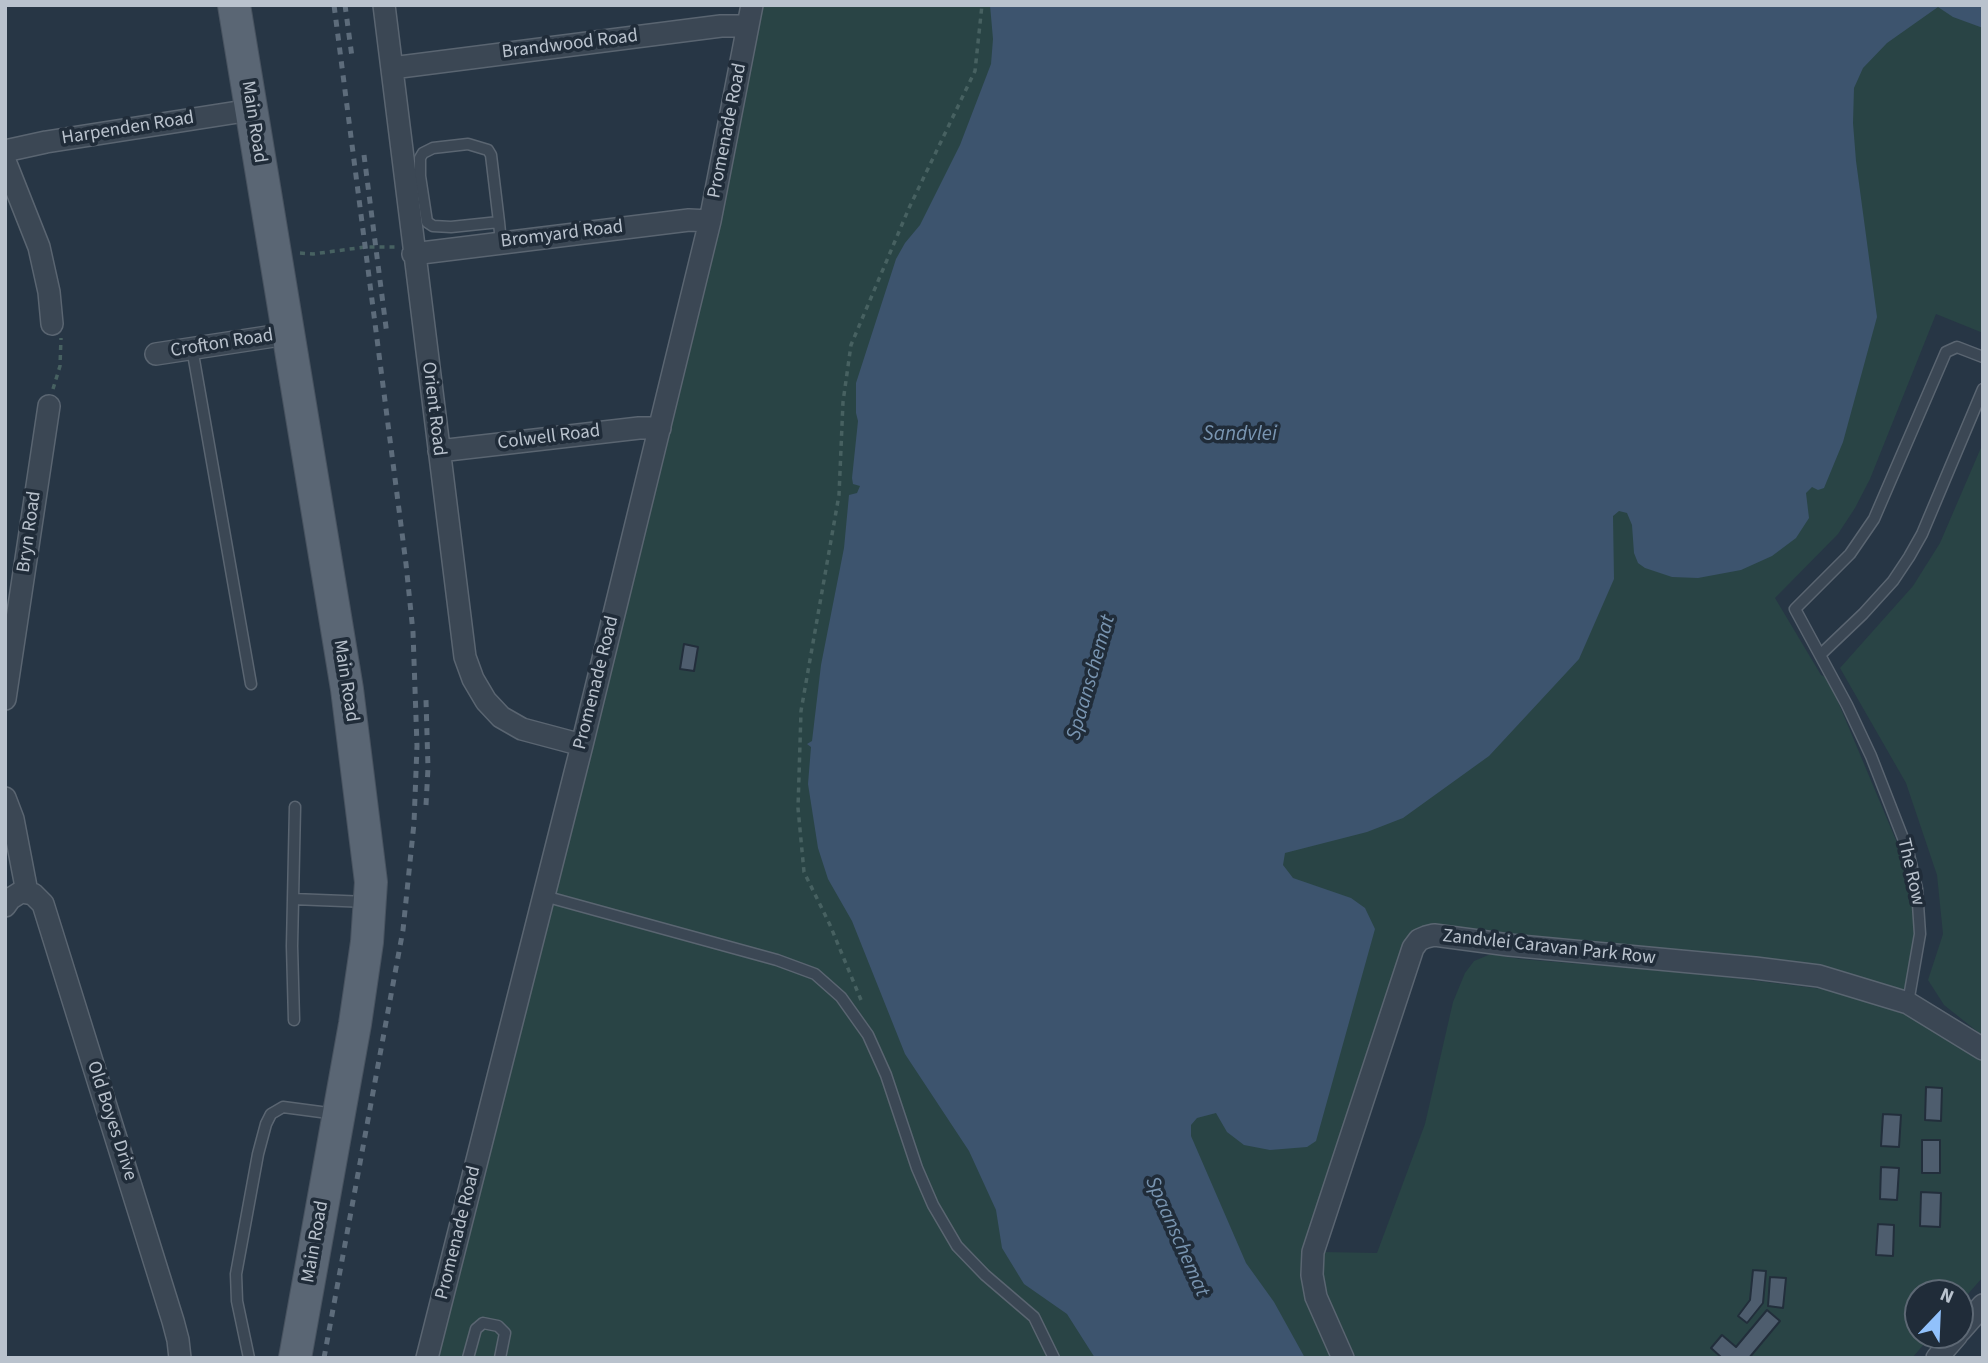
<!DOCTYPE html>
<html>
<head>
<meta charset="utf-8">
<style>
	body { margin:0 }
	#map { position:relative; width:1988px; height:1363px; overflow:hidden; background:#273645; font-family:"Source Sans 3",sans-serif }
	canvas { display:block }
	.frame { position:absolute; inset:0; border:7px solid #b9c2cd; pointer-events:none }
	.north { position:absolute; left:1904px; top:1279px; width:70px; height:70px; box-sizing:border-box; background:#202c39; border:2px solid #5d6874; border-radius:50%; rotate:23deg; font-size:19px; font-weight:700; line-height:28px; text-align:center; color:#b9c2cd }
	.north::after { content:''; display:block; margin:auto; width:24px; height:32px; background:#91c1fb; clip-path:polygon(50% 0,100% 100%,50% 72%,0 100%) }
</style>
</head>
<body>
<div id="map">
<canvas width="1988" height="1363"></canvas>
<div class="frame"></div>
<div class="north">N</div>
</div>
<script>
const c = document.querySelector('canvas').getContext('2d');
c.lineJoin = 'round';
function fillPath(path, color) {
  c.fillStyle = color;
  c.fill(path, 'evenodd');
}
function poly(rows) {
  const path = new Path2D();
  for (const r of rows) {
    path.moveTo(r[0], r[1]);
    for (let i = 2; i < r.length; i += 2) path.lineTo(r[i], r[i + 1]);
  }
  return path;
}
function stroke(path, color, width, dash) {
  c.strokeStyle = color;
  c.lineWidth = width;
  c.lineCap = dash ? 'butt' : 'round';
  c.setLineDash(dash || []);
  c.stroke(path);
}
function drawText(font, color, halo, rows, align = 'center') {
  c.font = font + ' "Source Sans 3",sans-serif';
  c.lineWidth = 7;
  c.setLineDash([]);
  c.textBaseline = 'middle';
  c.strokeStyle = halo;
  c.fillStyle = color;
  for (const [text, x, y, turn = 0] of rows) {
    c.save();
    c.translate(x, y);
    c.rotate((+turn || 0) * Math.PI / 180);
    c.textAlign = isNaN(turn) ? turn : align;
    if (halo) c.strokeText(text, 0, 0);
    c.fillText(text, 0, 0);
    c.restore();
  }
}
const green = poly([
	[752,5,1983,5,1983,333,1936,314,1870,479,1855,508,1838,534,1775,598,1821,675,1828,678,1898,845,1917,925,1903,997,1429,928,1311,1256,1340,1358,427,1358],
	[1983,443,1983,1036,1944,1005,1928,980,1943,934,1937,875,1906,783,1840,668,1913,586,1940,543],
	[1491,954,1520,959,1702,974,1831,990,1904,1014,1964,1043,1983,1058,1983,1277,1960,1303,1960,1293,1918,1293,1918,1335,1932,1335,1912,1358,1356,1358,1324,1288,1323,1252,1377,1253,1425,1124,1453,1002,1465,973,1474,961]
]);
const water = poly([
	[990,5,1983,5,1983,28,1953,17,1938,7,1887,43,1863,68,1854,88,1853,123,1856,161,1877,317,1843,442,1824,488,1818,490,1812,487,1806,493,1809,518,1796,538,1772,556,1741,570,1698,578,1672,577,1645,568,1638,563,1634,553,1632,525,1627,513,1619,511,1613,516,1614,579,1579,659,1489,756,1403,818,1367,832,1285,853,1283,865,1293,878,1351,898,1365,908,1375,929,1316,1141,1307,1147,1270,1150,1244,1145,1227,1132,1216,1113,1197,1118,1191,1125,1191,1136,1246,1263,1274,1302,1305,1358,1095,1358,1067,1314,1024,1284,1002,1248,996,1210,969,1151,905,1054,852,921,828,879,818,848,808,784,811,747,807,744,812,741,821,665,844,548,849,495,857,493,860,486,853,484,852,478,858,421,856,413,856,383,896,259,905,243,920,225,960,145,991,64,993,39]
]);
const building = poly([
	[684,644,698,647,694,671,680,669,684,644],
	[1926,1087,1942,1088,1941,1121,1925,1120,1926,1087],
	[1883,1114,1901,1115,1899,1147,1881,1146,1883,1114],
	[1922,1140,1940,1140,1940,1173,1922,1173,1922,1140],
	[1881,1167,1899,1168,1897,1200,1880,1199,1881,1167],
	[1921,1192,1941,1193,1940,1227,1920,1226,1921,1192],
	[1878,1224,1894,1225,1893,1256,1876,1255,1878,1224],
	[1753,1270,1766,1271,1763,1303,1747,1323,1738,1316,1750,1300,1753,1270],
	[1770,1277,1786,1278,1783,1308,1768,1306,1770,1277],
	[1767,1310,1780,1321,1749,1358,1722,1358,1711,1348,1722,1335,1736,1347,1767,1310]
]);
const path = poly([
	[300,253,313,254,365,247,396,247],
	[53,389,60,366,61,338],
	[861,1000,830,925,804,872,798,808,801,711,839,495,843,402,851,345,909,208,975,71,982,5]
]);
const service = poly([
	[499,222,451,227,433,226,427,222,420,176,420,158,423,153,433,148,468,144,488,150,491,155,499,222,501,243],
	[192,348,251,684],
	[1820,655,1863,614,1893,581,1909,557,1922,534,1983,389],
	[544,896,777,960,815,974,841,997,868,1035,886,1075,917,1168,933,1205,957,1246,985,1275,1034,1317,1054,1358],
	[293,899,368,902],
	[1908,1003,1920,934,1917,889,1908,851,1871,756,1847,705,1795,609,1850,554,1874,519,1946,352,1957,347,1983,357],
	[294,1020,292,946,295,807],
	[249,1358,237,1301,236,1274,258,1154,266,1124,271,1114,283,1107,336,1114],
	[468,1358,476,1329,483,1323,498,1326,505,1333,500,1358]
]);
const minor = poly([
	[384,5,465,657,473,679,486,701,501,717,522,729,582,745],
	[392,68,721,26,748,26],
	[5,151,46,142,251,110],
	[5,161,39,247,49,292,52,324],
	[413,254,689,220,710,221],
	[156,354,287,334],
	[439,451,639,428,660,428],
	[5,699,49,406],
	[5,798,13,819,27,892],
	[5,906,10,899,21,892,33,894,43,904,173,1321,178,1340,180,1358],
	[1960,1331,1983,1305],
	[427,1358,582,745,710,221,752,5],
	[1343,1358,1316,1297,1312,1275,1313,1252,1413,948,1419,940,1426,937,1434,935,1509,945,1755,968,1819,976,1908,1003,1983,1049],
	[1937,1358,1957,1335]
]);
const primary = poly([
	[234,5,347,689,371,882,367,942,355,1024,295,1358]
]);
const rail = poly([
	[345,5,352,57],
	[364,155,387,335],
	[426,805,428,768,426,700],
	[324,1358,403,930,414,823,417,746,413,632,406,564,334,5]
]);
const streetNames = [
	["Brandwood Road",570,45,-7],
	["Main Road",253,122,81],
	["Harpenden Road",128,129,-9],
	["Promenade Road",728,131,-79],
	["Bromyard Road",562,235,-7],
	["Crofton Road",222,344,-9],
	["Orient Road",433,409,83],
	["Colwell Road",549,438,-7],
	["Bryn Road",30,532,-82],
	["Main Road",345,681,81],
	["Promenade Road",597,683,-76],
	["The Row",1910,872,77],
	["Zandvlei Caravan Park Row",1549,948,6],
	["Old Boyes Drive",111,1121,72],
	["Promenade Road",459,1233,-76],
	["Main Road",316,1242,-80]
];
const waterNames = [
	["Sandvlei",1240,435],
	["Spaanschemat",1092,678,-74],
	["Spaanschemat",1176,1237,66]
];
fillPath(green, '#294445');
fillPath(water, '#3d546e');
fillPath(building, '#4e5d6e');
stroke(building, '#222e3b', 2);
stroke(service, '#5a6571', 13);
stroke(minor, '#5a6571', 24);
stroke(primary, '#485360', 34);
stroke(path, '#476161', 3.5, [5, 5]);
stroke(service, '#3b4754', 10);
stroke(minor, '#3b4754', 21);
stroke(primary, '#5a6674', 32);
stroke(rail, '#5d6c7b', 5, [7, 7]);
drawText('19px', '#b9c2cd', '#202c39', streetNames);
drawText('italic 21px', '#7995b1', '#202c39', waterNames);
</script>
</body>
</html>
